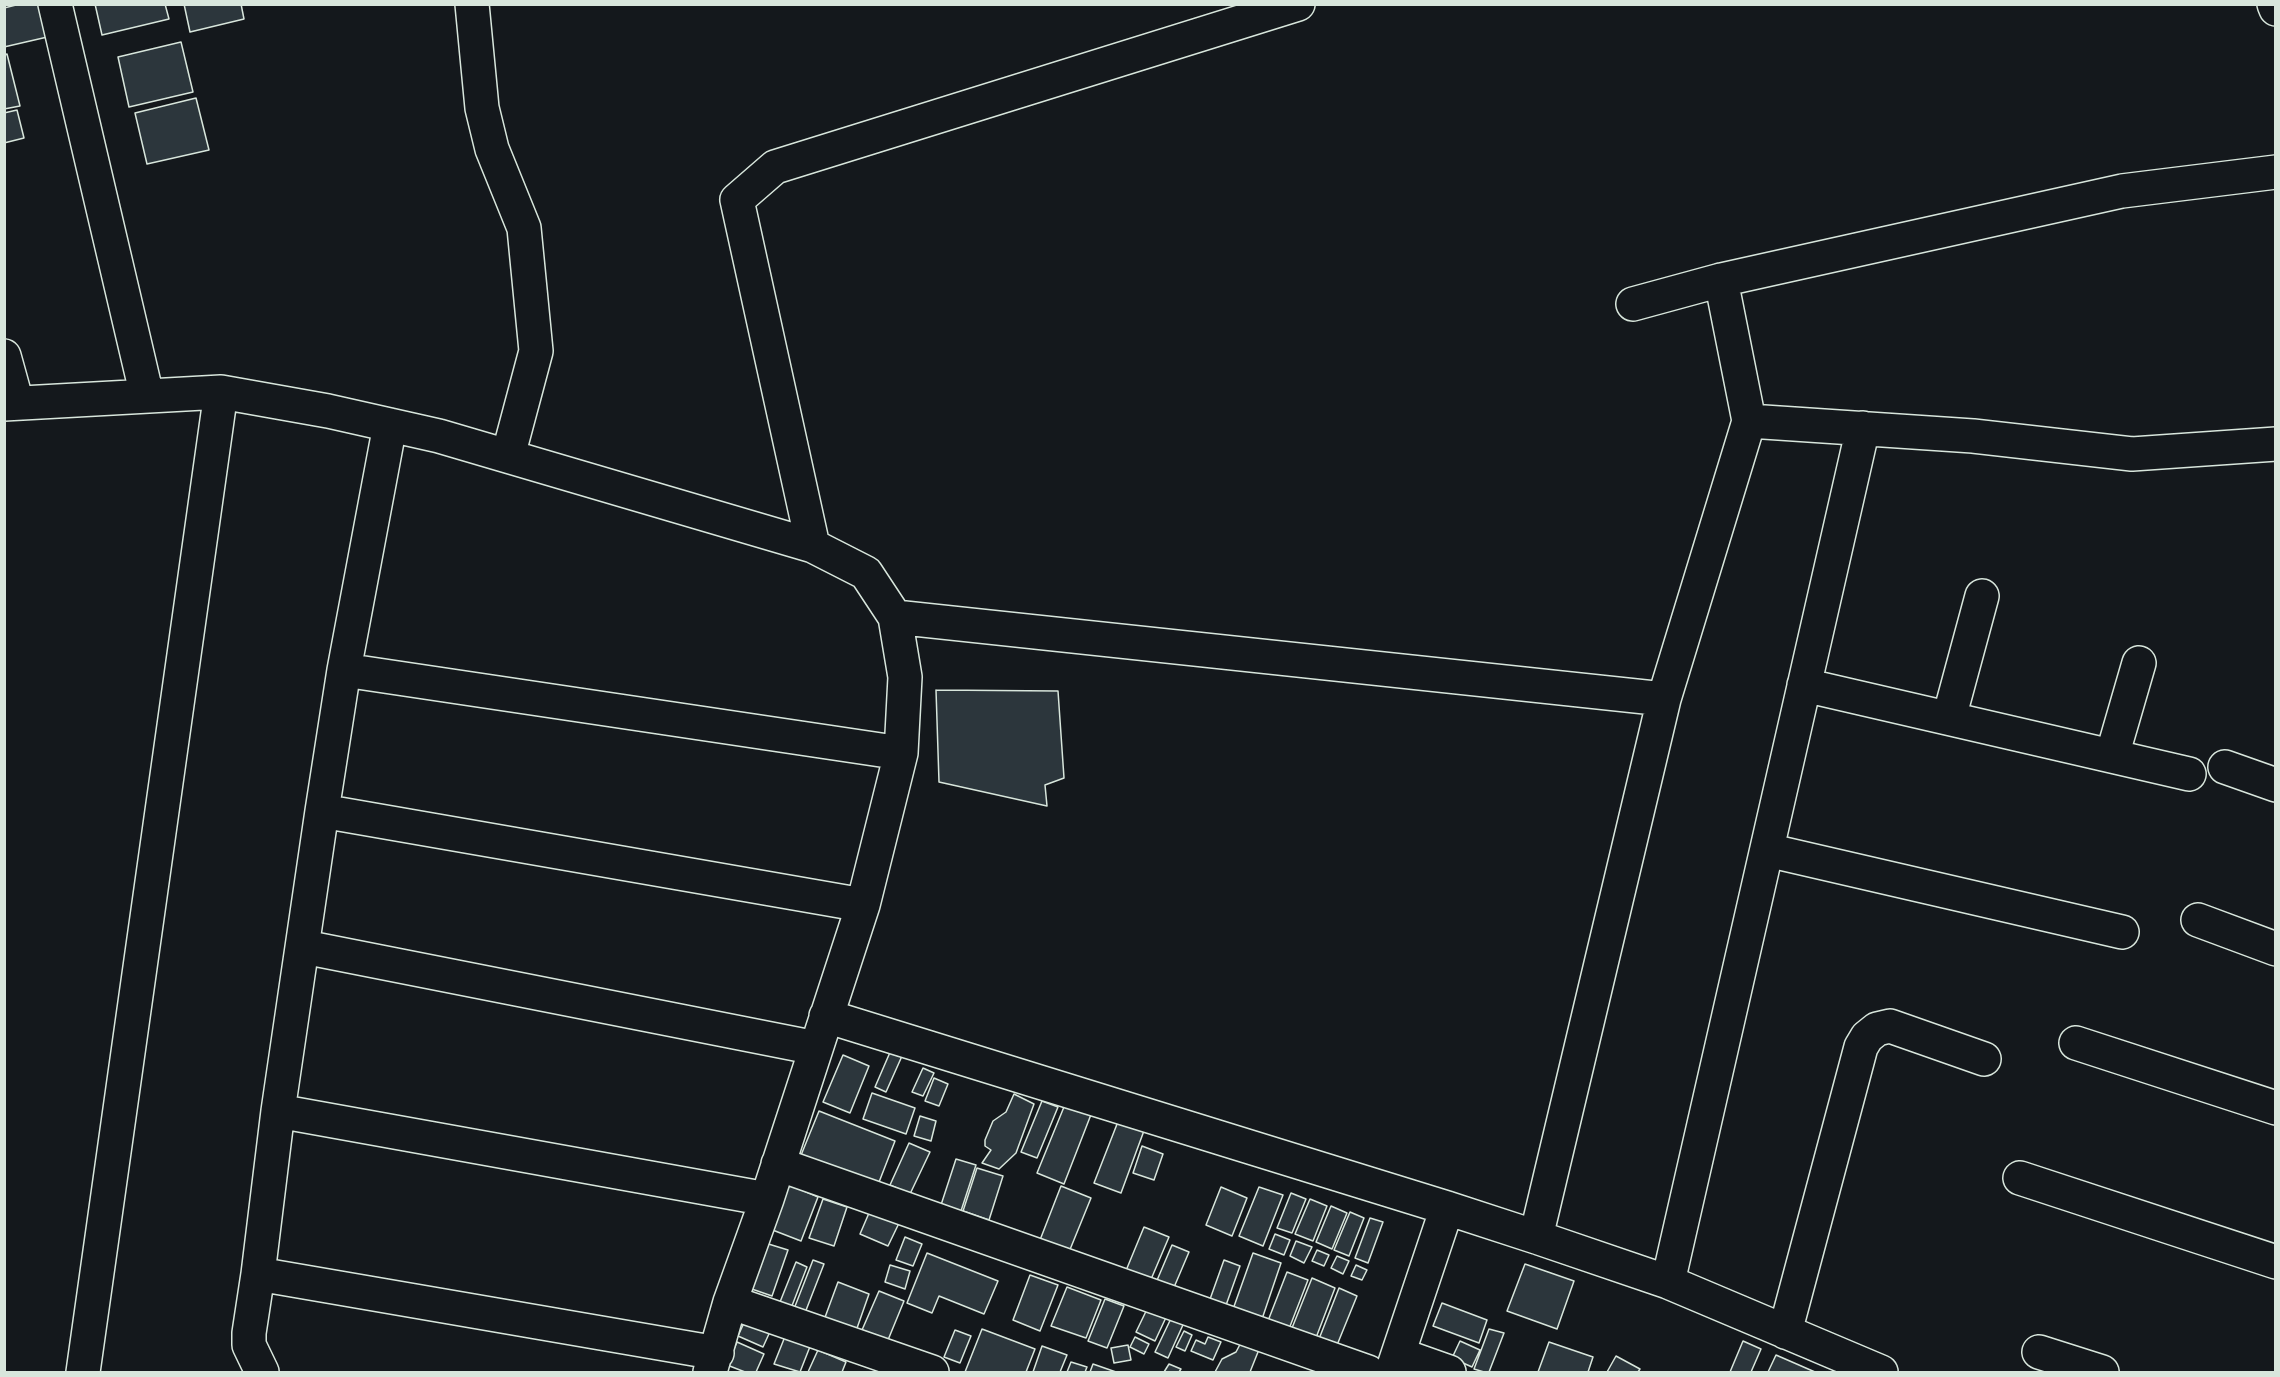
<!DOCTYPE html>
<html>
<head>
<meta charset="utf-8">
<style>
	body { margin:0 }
	#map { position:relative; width:2280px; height:1377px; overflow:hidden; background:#14181c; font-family:"Source Sans 3",sans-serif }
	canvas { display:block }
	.frame { position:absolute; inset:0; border:6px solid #d8e6dc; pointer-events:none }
</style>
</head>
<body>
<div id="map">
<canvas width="2280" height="1377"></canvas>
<div class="frame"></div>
</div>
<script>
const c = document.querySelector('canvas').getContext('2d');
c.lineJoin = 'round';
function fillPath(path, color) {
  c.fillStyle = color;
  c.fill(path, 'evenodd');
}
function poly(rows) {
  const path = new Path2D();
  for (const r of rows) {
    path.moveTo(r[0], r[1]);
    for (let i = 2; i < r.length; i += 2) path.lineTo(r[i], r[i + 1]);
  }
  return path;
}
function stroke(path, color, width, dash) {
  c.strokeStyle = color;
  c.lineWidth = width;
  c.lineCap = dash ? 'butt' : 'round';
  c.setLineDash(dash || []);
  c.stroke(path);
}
const building = poly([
	[20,4,49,4,56,35,4,47,4,8,20,4],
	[95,4,165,4,169,19,102,35,95,4],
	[184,4,241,4,244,19,190,32,184,4],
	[181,42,193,92,129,107,118,57,181,42],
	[7,54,20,106,4,109,4,55,7,54],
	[196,98,209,150,147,164,135,113,196,98],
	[17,110,24,138,4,143,4,113,17,110],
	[936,690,1058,691,1064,778,1045,785,1047,806,939,782,936,690],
	[891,1050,902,1056,886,1092,875,1087,891,1050],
	[843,1055,869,1066,850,1113,823,1102,843,1055],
	[923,1068,934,1073,923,1096,912,1092,923,1068],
	[934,1078,948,1084,939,1106,925,1101,934,1078],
	[872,1093,915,1108,906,1134,863,1119,872,1093],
	[1014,1094,1034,1104,1016,1153,999,1169,982,1163,991,1150,985,1146,985,1140,993,1121,1006,1112,1014,1094],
	[1042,1101,1058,1107,1037,1158,1021,1152,1042,1101],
	[1066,1102,1092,1112,1064,1184,1037,1173,1066,1102],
	[819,1111,895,1141,874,1195,797,1165,819,1111],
	[920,1116,936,1121,931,1141,914,1136,920,1116],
	[1119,1119,1145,1128,1121,1193,1094,1183,1119,1119],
	[909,1143,930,1152,910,1194,890,1185,909,1143],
	[1142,1146,1163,1154,1154,1180,1133,1173,1142,1146],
	[956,1159,976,1165,960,1214,940,1208,956,1159],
	[977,1168,1003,1176,989,1220,963,1211,977,1168],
	[788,1184,818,1197,801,1241,770,1229,788,1184],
	[1061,1186,1091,1198,1069,1252,1040,1240,1061,1186],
	[1221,1187,1247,1198,1232,1236,1206,1225,1221,1187],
	[1259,1187,1283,1195,1263,1246,1239,1236,1259,1187],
	[1291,1193,1306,1199,1292,1233,1277,1228,1291,1193],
	[823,1199,847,1207,834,1246,809,1238,823,1199],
	[1310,1199,1327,1206,1313,1241,1295,1234,1310,1199],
	[872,1206,901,1219,888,1246,860,1234,872,1206],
	[1331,1206,1347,1213,1332,1249,1316,1242,1331,1206],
	[1350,1212,1364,1218,1349,1256,1334,1250,1350,1212],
	[1370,1218,1383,1222,1368,1263,1355,1258,1370,1218],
	[1144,1227,1169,1237,1149,1284,1125,1273,1144,1227],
	[1275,1234,1290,1240,1284,1255,1269,1249,1275,1234],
	[905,1237,922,1244,913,1266,896,1260,905,1237],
	[1296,1241,1312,1247,1304,1263,1290,1256,1296,1241],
	[762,1242,788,1250,772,1296,746,1287,762,1242],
	[1172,1245,1189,1252,1172,1292,1155,1285,1172,1245],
	[1317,1250,1329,1255,1324,1266,1312,1261,1317,1250],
	[927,1253,998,1281,984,1314,939,1296,932,1313,907,1303,927,1253],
	[1253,1253,1281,1263,1261,1322,1232,1312,1253,1253],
	[1337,1256,1349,1261,1343,1274,1331,1268,1337,1256],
	[813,1260,824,1264,803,1318,792,1314,813,1260],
	[1224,1260,1240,1266,1225,1308,1209,1302,1224,1260],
	[796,1262,807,1267,788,1316,776,1312,796,1262],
	[1525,1264,1574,1281,1557,1329,1507,1311,1525,1264],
	[890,1265,910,1271,905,1289,885,1282,890,1265],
	[1356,1265,1367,1270,1362,1280,1351,1276,1356,1265],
	[1287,1272,1308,1280,1287,1334,1266,1326,1287,1272],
	[1030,1275,1058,1285,1040,1331,1013,1320,1030,1275],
	[1312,1278,1335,1288,1314,1343,1290,1333,1312,1278],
	[838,1282,869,1294,856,1331,824,1320,838,1282],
	[1067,1287,1101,1300,1086,1338,1051,1326,1067,1287],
	[1339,1288,1357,1296,1335,1350,1317,1344,1339,1288],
	[879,1291,904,1301,888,1340,862,1330,879,1291],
	[1105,1299,1124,1306,1107,1348,1088,1341,1105,1299],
	[1150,1303,1169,1311,1155,1341,1136,1332,1150,1303],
	[1442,1303,1487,1320,1479,1343,1433,1326,1442,1303],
	[1175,1310,1187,1316,1168,1358,1155,1352,1175,1310],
	[748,1314,773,1325,763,1347,738,1336,748,1314],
	[982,1329,1035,1349,1026,1372,965,1372,982,1329],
	[1489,1329,1504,1333,1489,1372,1484,1372,1474,1369,1489,1329],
	[955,1330,971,1336,960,1363,944,1357,955,1330],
	[1184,1331,1192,1335,1185,1351,1176,1347,1184,1331],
	[786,1334,811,1344,800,1372,774,1364,786,1334],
	[1245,1335,1262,1342,1250,1372,1215,1372,1222,1359,1236,1352,1245,1335],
	[1135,1337,1149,1344,1144,1354,1130,1347,1135,1337],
	[1208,1337,1221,1342,1213,1360,1191,1351,1196,1340,1205,1344,1208,1337],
	[1460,1341,1480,1350,1472,1367,1452,1358,1460,1341],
	[1743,1341,1761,1349,1751,1372,1730,1372,1743,1341],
	[737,1342,764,1354,756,1372,745,1372,727,1365,737,1342],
	[1549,1342,1593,1357,1588,1372,1538,1372,1549,1342],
	[1128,1345,1131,1360,1114,1363,1111,1348,1128,1345],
	[1042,1346,1067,1355,1060,1372,1033,1372,1042,1346],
	[818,1350,846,1362,842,1372,808,1372,818,1350],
	[1776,1355,1815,1372,1768,1372,1776,1355],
	[1616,1356,1640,1369,1638,1372,1607,1372,1616,1356],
	[1071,1362,1087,1367,1085,1372,1067,1372,1071,1362],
	[1093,1364,1116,1372,1090,1372,1093,1364],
	[1169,1364,1181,1369,1179,1372,1164,1372,1169,1364]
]);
const street = poly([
	[55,4,147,396],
	[472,4,482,108,492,149,524,228,536,351,508,456],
	[2274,4,2276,9],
	[1721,280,1749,421,1973,436,2132,454,2276,444],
	[1633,304,1721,280,2122,191,2276,172],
	[4,356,17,403],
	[4,404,221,392,328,411,439,436,813,546,866,573,895,617,1664,699],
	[390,425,344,670,322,811,278,1111,258,1274,717,1353],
	[813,546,737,200,775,167,1298,4],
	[344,670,901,753],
	[1804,685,2189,774],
	[1949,718,1982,596],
	[2112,756,2139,663],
	[2225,767,2276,785],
	[322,811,863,905],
	[1767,850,2122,932],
	[2198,920,2276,949],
	[304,947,816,1048],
	[826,1016,1447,1208,1536,1237,1668,1282,1881,1372],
	[2076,1043,2276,1108],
	[278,1111,767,1199],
	[778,1164,1368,1372],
	[2020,1178,2276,1262],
	[1536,1237,1664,699,1749,421],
	[258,1274,249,1333,249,1345,262,1372],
	[1668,1282,1863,428],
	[730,1302,932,1372],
	[1785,1332,1861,1047,1867,1037,1877,1029,1890,1026,1984,1059],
	[2039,1352,2102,1372],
	[1398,1354,1449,1372],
	[83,1372,221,392],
	[710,1372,730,1302,767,1199,863,905,901,753,905,677,895,617],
	[1392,1372,1447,1208]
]);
fillPath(building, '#2c363c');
stroke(building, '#d8e6dc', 1.5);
stroke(street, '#d8e6dc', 36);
stroke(street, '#14181c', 33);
</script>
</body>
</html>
